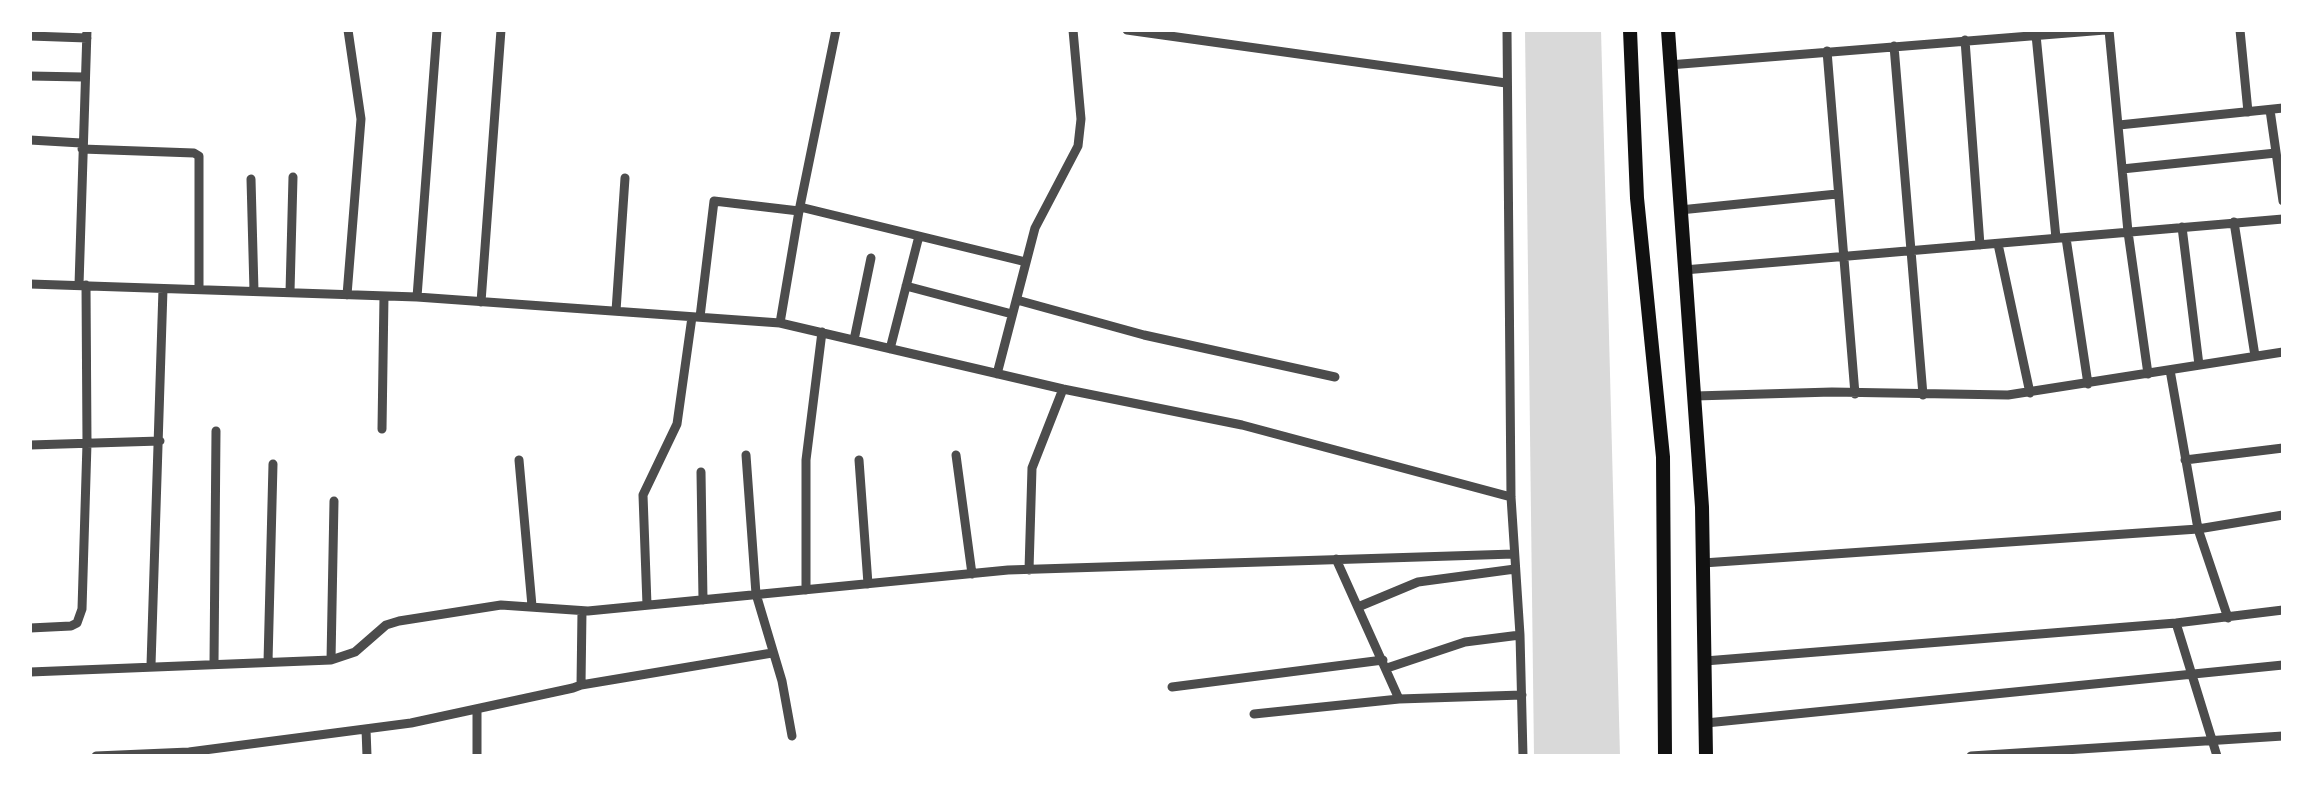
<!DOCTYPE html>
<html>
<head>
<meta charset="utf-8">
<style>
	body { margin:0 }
	#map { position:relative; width:2313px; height:786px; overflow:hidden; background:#fff; font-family:"Work Sans",sans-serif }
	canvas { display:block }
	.frame { position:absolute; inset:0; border:32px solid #fff; pointer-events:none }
</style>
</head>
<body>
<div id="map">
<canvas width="2313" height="786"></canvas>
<div class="frame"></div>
</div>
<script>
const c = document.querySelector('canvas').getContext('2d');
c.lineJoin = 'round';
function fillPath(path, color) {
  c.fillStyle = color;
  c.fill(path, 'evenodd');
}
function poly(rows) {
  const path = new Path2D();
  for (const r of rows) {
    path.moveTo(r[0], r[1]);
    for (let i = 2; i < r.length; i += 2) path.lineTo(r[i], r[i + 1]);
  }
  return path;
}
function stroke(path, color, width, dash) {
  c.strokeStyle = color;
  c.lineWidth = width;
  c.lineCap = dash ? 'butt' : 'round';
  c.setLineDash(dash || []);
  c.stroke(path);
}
const water = poly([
	[1525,30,1601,30,1620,756,1534,756]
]);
const minor = poly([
	[1127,30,1506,83],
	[1507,30,1511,497,1520,635,1523,756],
	[2109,30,2128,232,2148,374],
	[2240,30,2248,112],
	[2036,35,2056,238],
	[30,36,87,38],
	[1965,40,1980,245],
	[1894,46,1923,395],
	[1827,51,1855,394],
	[1669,65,2105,30],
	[30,76,83,77],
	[2270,110,2283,201],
	[2119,125,2283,108],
	[30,140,81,143],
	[82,149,194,153,199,156,199,289],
	[2122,169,2276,153],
	[251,179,254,291],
	[800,207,1026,262],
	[1680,210,1837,194],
	[2234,222,2255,356],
	[2182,227,2199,365],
	[2066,238,2088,384],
	[1998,244,2030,393],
	[1684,270,2283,219],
	[30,284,417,297,780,323,1063,389,1242,425,1511,497],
	[79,285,87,30],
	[906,286,1012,314],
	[290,292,293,177],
	[347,295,361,119,348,30],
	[417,297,437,30],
	[1017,300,1144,335,1335,377],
	[481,302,501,30],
	[616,311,625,178],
	[700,317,714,201,799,211],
	[780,323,799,211,836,30],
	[854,340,871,258],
	[890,349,919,236],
	[2170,370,2198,529,2228,618],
	[997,374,1035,228,1078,146,1081,119,1073,30],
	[1695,396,1832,392,2008,395,2283,352],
	[382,429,384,296],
	[30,445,160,441],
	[746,455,756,594,782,681,792,736],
	[956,455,972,574],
	[519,460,532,606],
	[859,460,868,584],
	[2185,460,2283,448],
	[701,472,703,600],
	[1336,559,1399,699],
	[1703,563,2198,529,2283,515],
	[1029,570,1032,468,1063,389],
	[806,590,806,460,822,332],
	[647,605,643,495,677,424,692,317],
	[1358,607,1418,582,1515,569],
	[2176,623,2217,756],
	[30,628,71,626,77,623,82,609,87,443,86,285],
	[331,660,334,501],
	[1705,661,2176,623,2283,610],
	[268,662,273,464],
	[214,663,216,431],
	[151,665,163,289],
	[1387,668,1465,642,1520,635],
	[30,672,331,660,355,652,386,625,399,621,501,605,588,611,1008,570,1514,554],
	[581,685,772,653],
	[1172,687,1383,660],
	[477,709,477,756],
	[1254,714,1399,699,1522,695],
	[1706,723,2283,665],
	[366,729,367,756],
	[96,756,189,752,411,723,573,688,581,685,582,611],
	[1971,756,2283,736]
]);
const trunk = poly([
	[1630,30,1637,198,1663,457,1665,756],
	[1668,30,1702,507,1706,756]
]);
fillPath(water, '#d9d9d9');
stroke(minor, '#4c4c4c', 9);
stroke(trunk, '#111', 14);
</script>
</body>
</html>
